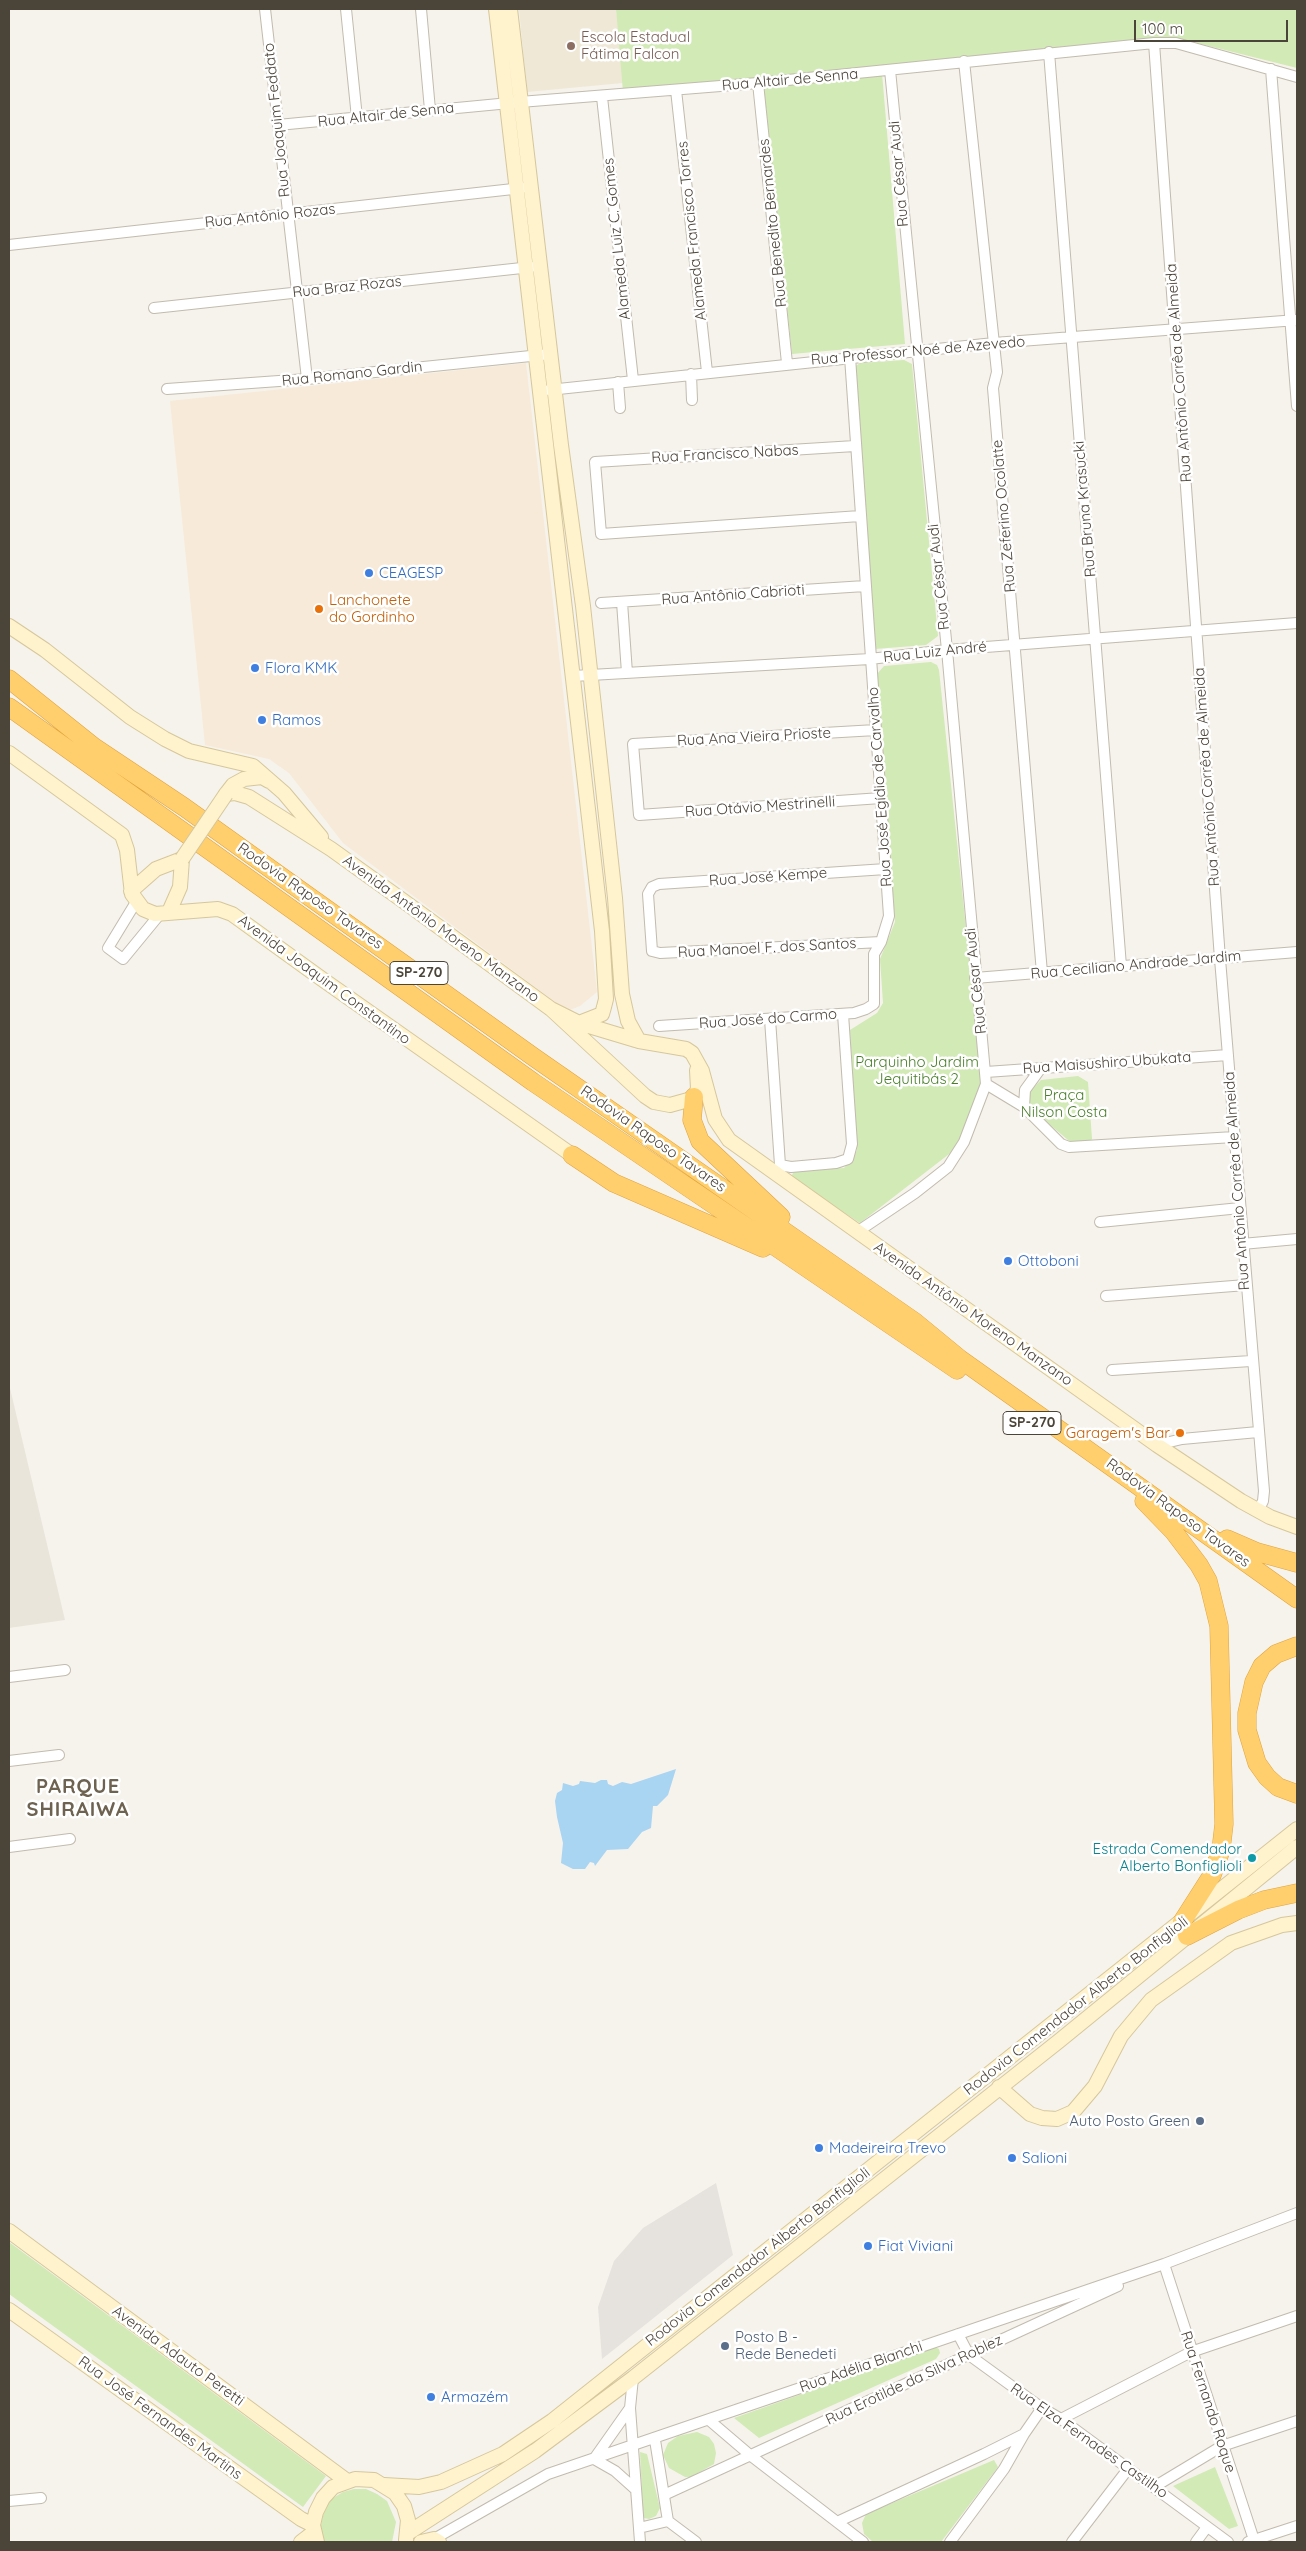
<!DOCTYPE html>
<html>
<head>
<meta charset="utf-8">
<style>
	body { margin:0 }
	#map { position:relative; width:1306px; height:2551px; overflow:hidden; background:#f6f3ec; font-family:Quicksand,sans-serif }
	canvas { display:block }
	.frame { position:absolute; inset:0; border:10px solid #4b4439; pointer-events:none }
	.scale { position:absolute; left:1134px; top:20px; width:154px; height:22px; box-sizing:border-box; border:2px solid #4b4439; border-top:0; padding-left:6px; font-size:15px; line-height:18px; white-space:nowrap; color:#4b4439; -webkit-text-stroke:4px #fff; paint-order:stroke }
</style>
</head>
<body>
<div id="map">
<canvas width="1306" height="2551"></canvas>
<div class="frame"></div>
<div class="scale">100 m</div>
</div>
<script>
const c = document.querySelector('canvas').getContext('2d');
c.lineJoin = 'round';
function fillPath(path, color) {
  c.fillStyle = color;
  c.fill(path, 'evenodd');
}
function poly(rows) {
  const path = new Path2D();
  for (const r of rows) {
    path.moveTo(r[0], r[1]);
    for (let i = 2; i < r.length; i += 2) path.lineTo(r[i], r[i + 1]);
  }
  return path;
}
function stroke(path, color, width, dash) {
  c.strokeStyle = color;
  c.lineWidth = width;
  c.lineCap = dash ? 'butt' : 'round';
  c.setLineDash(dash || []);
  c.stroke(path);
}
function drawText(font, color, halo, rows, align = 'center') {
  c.font = font + ' Quicksand,sans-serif';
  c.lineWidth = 5;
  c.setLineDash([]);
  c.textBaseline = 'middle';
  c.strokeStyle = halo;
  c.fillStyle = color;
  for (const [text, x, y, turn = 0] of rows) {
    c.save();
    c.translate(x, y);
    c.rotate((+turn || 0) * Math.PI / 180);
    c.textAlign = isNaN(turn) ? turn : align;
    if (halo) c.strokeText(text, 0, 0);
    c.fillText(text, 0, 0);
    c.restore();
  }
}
const residential = poly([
	[9,1384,65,1620,9,1628]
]);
const commercial = poly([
	[526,363,597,992,580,1006,567,1011,343,843,289,773,269,759,205,745,170,401]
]);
const industrial = poly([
	[716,2183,733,2255,602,2359,598,2307,614,2261,643,2228]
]);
const education = poly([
	[519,9,616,9,623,83,527,92]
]);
const green = poly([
	[616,9,1297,9,1297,68,1177,38,1155,38,623,92],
	[882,73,905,344,792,354,764,88,768,84],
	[904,360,912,364,938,636,926,645,875,649,853,368,860,363],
	[931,662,937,665,939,670,982,1081,959,1140,953,1151,860,1223,793,1179,792,1175,794,1171,844,1168,853,1158,857,1150,850,1030,877,1013,883,1003,880,959,895,922,877,674,884,666],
	[1078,1076,1088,1082,1092,1139,1089,1144,1073,1144,1068,1140,1036,1113,1030,1105,1030,1091,1041,1080],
	[9,2242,326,2476,303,2507,9,2294],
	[935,2347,939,2349,940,2353,936,2359,759,2438,734,2418],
	[697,2432,709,2437,714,2444,716,2453,714,2464,691,2477,685,2477,669,2468,663,2455,668,2443,678,2436],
	[640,2452,647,2454,660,2508,656,2516,649,2519,644,2518,643,2515],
	[994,2460,998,2467,941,2542,873,2542,864,2534,862,2523,866,2514],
	[1215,2467,1238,2526,1229,2529,1173,2486],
	[354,2489,366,2489,377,2494,387,2501,396,2522,392,2542,324,2542,320,2530,325,2507,333,2498,343,2492]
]);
const water = poly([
	[676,1769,668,1795,657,1806,653,1806,651,1828,642,1832,628,1849,607,1850,595,1866,594,1863,590,1862,585,1869,573,1869,561,1863,563,1843,557,1817,555,1801,557,1793,562,1790,563,1783,573,1786,579,1784,580,1781,595,1783,601,1780,607,1780,608,1784,613,1786,622,1782,631,1784]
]);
const street = poly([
	[265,9,307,379],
	[346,9,357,118],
	[421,9,430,110],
	[1154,43,1220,959,1264,1491,1263,1501,1258,1511],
	[1049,52,1121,966],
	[964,61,997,372,993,388,1042,973],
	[1271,69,1297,406],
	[758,83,787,363],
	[676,90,707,372],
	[602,97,633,380],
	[278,125,520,102,758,83,1154,43,1176,43,1297,77],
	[9,245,522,188],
	[154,308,531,267],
	[691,374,692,400],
	[618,382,620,408],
	[167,389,307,379,550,354],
	[549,390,994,343,1297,320],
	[855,446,595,462,601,534,860,516],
	[622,602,627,673],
	[601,603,865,586],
	[573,676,870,659,947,650,1297,623],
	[876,730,633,744,639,815,881,798],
	[136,902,108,948,123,959,160,914],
	[881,942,660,953,652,951,648,894,652,887,659,884,886,869],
	[975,978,1297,952],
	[770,1019,780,1165],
	[659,1026,854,1013,866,1009,874,1004,874,954,881,942,889,916,850,357],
	[986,1072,1228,1055],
	[986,1084,1024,1107,1061,1144,1069,1147,1234,1137],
	[1024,1107,1025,1090,1041,1068],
	[779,1176,780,1165,791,1167,836,1163,848,1159,852,1144,843,1014],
	[1100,1222,1240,1208],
	[857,1232,915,1193,948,1167,964,1142,986,1084,947,650,890,70],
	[1242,1244,1297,1239],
	[1106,1296,1246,1285],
	[1112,1370,1251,1361],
	[1157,1445,1182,1439,1258,1432],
	[9,1677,65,1670],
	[9,1761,59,1755],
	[9,1847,70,1839],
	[1164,2264,1254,2540],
	[958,2334,969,2355,1042,2408,1061,2419,1228,2542],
	[633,2378,630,2408,640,2542],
	[1061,2419,1191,2352,1297,2316],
	[709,2420,750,2455,863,2542],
	[655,2440,668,2521,696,2542],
	[594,2459,630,2408],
	[594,2459,615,2471,634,2488],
	[1154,2487,1222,2446,1297,2421],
	[664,2495,1118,2286],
	[9,2501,41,2498],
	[837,2522,984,2454,1024,2434],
	[639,2528,668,2521],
	[434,2539,548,2474,1164,2264,1297,2213],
	[950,2542,1004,2469,1024,2434,1042,2408],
	[1072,2542,1128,2469],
	[1196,2542,1207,2527],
	[1248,2542,1297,2526]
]);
const secondary = poly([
	[496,9,602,931,606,999,604,1007,602,1014,579,1023],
	[510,9,561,445,583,606,615,898,622,994,628,1021,639,1041],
	[9,626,45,650,130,717,165,739,189,751,253,766,284,793,321,837],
	[9,753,122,835,127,850,132,894,143,909,155,914,218,909,232,914,322,979,572,1155],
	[226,794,235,793,249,797,331,849,409,905,551,1009,645,1096,654,1102,670,1105,688,1100,694,1097,698,1089,697,1070],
	[226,794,233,785,244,779,262,777,269,781],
	[131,891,156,869,182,859,180,887,169,912],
	[551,1009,579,1023,639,1041,686,1049,692,1053,702,1071,715,1119,729,1140,1157,1445,1241,1501,1270,1517,1297,1527],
	[999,2087,1030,2114,1042,2118,1057,2119,1073,2112,1095,2086,1121,2036,1151,2000,1231,1943,1282,1925,1297,1923],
	[9,2231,347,2481],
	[9,2310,301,2519,313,2525],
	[384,2485,419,2487,441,2482,503,2454,552,2421,1297,1829],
	[408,2533,535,2451,633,2378,1059,2041,1297,1847],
	[301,2542,314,2532],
	[317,2542,313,2525,316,2512,323,2498,333,2487,355,2479,374,2480,395,2493,404,2506,408,2520,406,2540],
	[421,2542,434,2539,439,2542]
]);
const highway = poly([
	[9,679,94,747,184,807,535,1058,915,1322,960,1359,1297,1599],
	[9,707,533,1082,957,1370],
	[694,1097,692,1120,700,1141,781,1217],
	[572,1155,614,1183,763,1248],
	[1144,1501,1174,1532,1199,1565,1208,1581,1219,1626,1224,1824,1221,1850,1212,1875,1182,1922],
	[1227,1539,1257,1552,1297,1563],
	[1297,1646,1276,1654,1262,1666,1254,1682,1247,1713,1247,1730,1257,1763,1267,1777,1278,1787,1297,1794],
	[1187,1936,1238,1910,1264,1900,1297,1893]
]);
const secondaryBridge = poly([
	[182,859,226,794]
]);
const markers = [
	[571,46,5,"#8d6e63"],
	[369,573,5,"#3f7fe0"],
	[319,609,5,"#e8710a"],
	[255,668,5,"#3f7fe0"],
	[262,720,5,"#3f7fe0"],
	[1008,1261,5,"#3f7fe0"],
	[1180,1433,5,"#e8710a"],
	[1252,1858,5,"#0f9aa8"],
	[1200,2121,5,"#5c6f8a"],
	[819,2148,5,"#3f7fe0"],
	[1012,2158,5,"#3f7fe0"],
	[868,2246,5,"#3f7fe0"],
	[725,2346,5,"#5c6f8a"],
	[431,2397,5,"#3f7fe0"]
];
const shields = [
	[419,973,58],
	[1032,1423,58]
];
const shieldNames = [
	["SP-270",419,973],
	["SP-270",1032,1423]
];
const educationNames = [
	["Escola Estadual",581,37],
	["Fátima Falcon",581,54]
];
const streetNames = [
	["Rua Altair de Senna",790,80,-5],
	["Rua Altair de Senna",386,115,-6],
	["Rua Joaquim Feddato",277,120,-96],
	["Rua César Audi",899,174,-95],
	["Rua Antônio Rozas",270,216,-6],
	["Rua Benedito Bernardes",773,223,-96],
	["Alameda Francisco Torres",692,231,-96],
	["Alameda Luiz C. Gomes",617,239,-96],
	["Rua Braz Rozas",347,287,-6],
	["Rua Professor Noé de Azevedo",918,351,-5],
	["Rua Antônio Corrêa de Almeida",1179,373,-94],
	["Rua Romano Gardin",352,374,-6],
	["Rua Francisco Nabas",725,454,-3],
	["Rua Bruna Krasucki",1085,509,-95],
	["Rua Zeferino Ocolatte",1004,516,-95],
	["Rua César Audi",939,577,-96],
	["Rua Antônio Cabrioti",733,595,-4],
	["Rua Luiz André",935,652,-6],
	["Rua Ana Vieira Prioste",754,737,-3],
	["Rua Antônio Corrêa de Almeida",1207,777,-94],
	["Rua José Egídio de Carvalho",880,787,-94],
	["Rua Otávio Mestrinelli",760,807,-4],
	["Rua José Kempe",768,877,-4],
	["Rodovia Raposo Tavares",310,896,35],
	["Avenida Antônio Moreno Manzano",441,929,36],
	["Rua Manoel F. dos Santos",767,948,-3],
	["Rua Ceciliano Andrade Jardim",1136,965,-5],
	["Avenida Joaquim Constantino",324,980,36],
	["Rua César Audi",976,981,-96],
	["Rua José do Carmo",768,1019,-4],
	["Rua Maisushiro Ubukata",1107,1063,-4],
	["Rodovia Raposo Tavares",653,1139,35],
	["Rua Antônio Corrêa de Almeida",1237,1181,-94],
	["Avenida Antônio Moreno Manzano",973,1314,35],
	["Rodovia Raposo Tavares",1178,1513,36],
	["Rodovia Comendador Alberto Bonfiglioli",1076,2006,-38],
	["Rodovia Comendador Alberto Bonfiglioli",758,2257,-38],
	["Avenida Adauto Peretti",178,2356,36],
	["Rua Adélia Bianchi",861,2367,-19],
	["Rua Erotilde da Silva Roblez",914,2380,-25],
	["Rua Fernando Roque",1208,2402,72],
	["Rua José Fernandes Martins",160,2418,36],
	["Rua Elza Fernades Castilho",1089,2441,35]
];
const shopNames = [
	["CEAGESP",379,573],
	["Flora KMK",265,668],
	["Ramos",272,720],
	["Ottoboni",1018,1261],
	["Madeireira Trevo",829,2148],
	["Salioni",1022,2158],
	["Fiat Viviani",878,2246],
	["Armazém",441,2397]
];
const foodNames = [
	["Lanchonete",329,600],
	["do Gordinho",329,617],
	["Garagem's Bar",1170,1433,"right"]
];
const parkNames = [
	["Parquinho Jardim",917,1062],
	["Jequitibás 2",917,1079],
	["Praça",1064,1095],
	["Nilson Costa",1064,1112]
];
const cultureNames = [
	["Estrada Comendador",1242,1849],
	["Alberto Bonfiglioli",1242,1866]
];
const serviceNames = [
	["Auto Posto Green",1190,2121],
	["Posto B -",735,2337,"left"],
	["Rede Benedeti",735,2354,"left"]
];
const districtNames = [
	["PARQUE",78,1787],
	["SHIRAIWA",78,1810]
];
fillPath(residential, '#eae5da');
fillPath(commercial, '#f7ead8');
fillPath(industrial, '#e6e2dd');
fillPath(education, '#efe8d6');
fillPath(green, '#d2eab5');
fillPath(water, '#a9d4f2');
stroke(street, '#c2bbae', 12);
stroke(secondary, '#d6c79b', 16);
stroke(highway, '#e0a43c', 19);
stroke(street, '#fff', 10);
stroke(secondary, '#fff3cd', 14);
stroke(highway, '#ffcf6e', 18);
stroke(secondaryBridge, '#d6c79b', 16, []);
stroke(secondaryBridge, '#fff3cd', 14);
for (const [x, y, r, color] of markers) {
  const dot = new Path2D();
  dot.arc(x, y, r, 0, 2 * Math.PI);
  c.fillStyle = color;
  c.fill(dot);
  stroke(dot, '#fff', 2);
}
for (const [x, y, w] of shields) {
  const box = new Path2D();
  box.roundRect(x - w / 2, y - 11.5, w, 23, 4);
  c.fillStyle = '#fff';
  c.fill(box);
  stroke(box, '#4b4439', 1);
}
drawText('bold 14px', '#4b4439', null, shieldNames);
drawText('15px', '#785e54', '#fff', educationNames, 'left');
drawText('15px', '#4b4439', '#fff', streetNames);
drawText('15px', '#366cbe', '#fff', shopNames, 'left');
drawText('15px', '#c56008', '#fff', foodNames, 'left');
drawText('15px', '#4a7f2a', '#fff', parkNames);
drawText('15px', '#0d838f', '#fff', cultureNames, 'right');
drawText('15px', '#4e5e75', '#fff', serviceNames, 'right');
c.letterSpacing = '1px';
drawText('bold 20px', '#6e6250', '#fff', districtNames);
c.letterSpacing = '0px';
</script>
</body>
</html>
